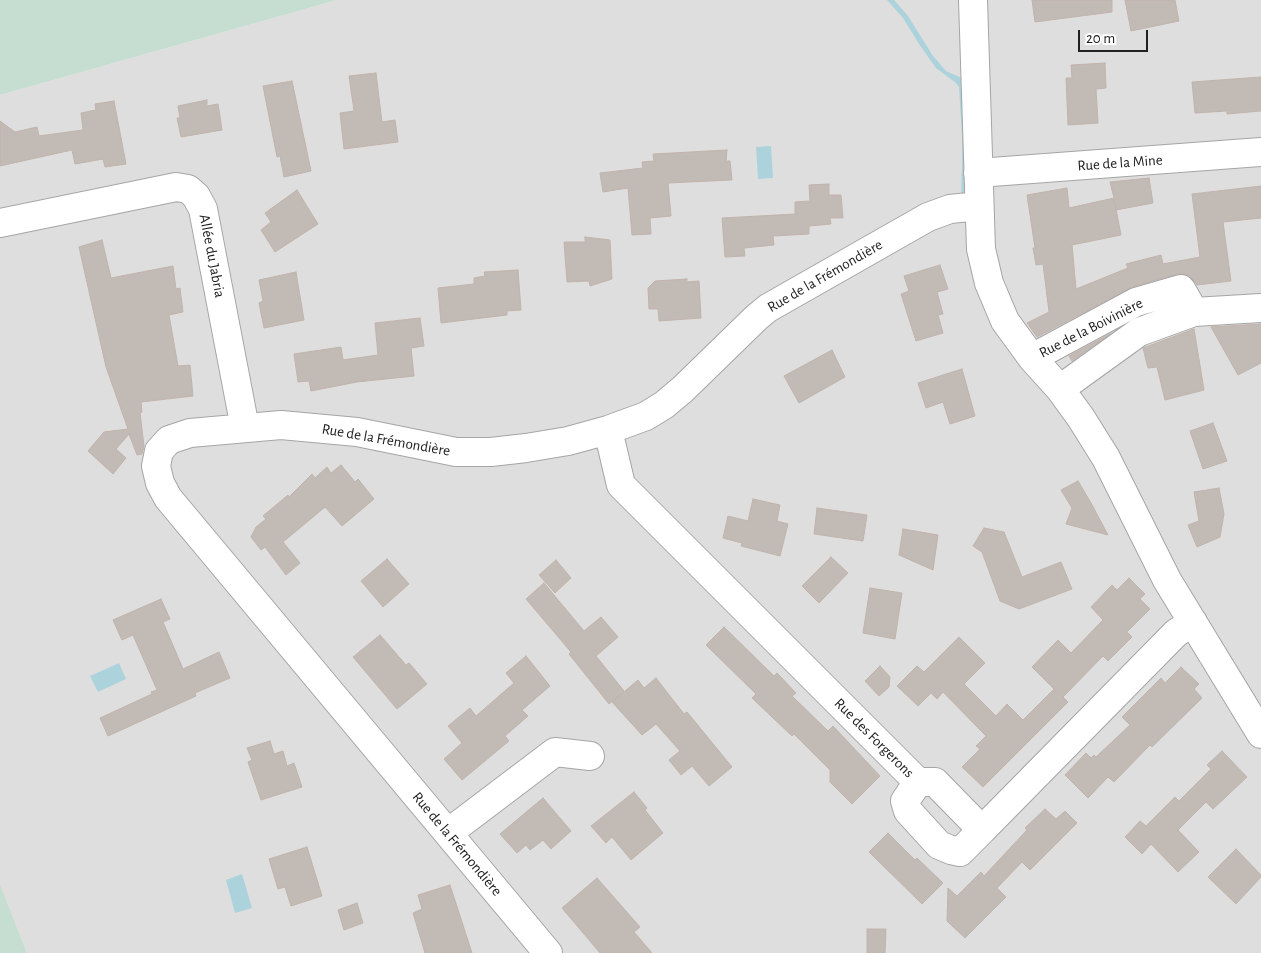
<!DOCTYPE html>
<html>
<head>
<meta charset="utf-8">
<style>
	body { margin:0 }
	#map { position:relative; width:1261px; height:953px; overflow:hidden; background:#f1eee9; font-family:"Alegreya Sans",sans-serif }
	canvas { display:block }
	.scale { position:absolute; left:1078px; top:30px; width:70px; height:22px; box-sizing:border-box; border:2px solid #212121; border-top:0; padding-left:6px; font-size:15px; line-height:18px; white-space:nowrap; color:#212121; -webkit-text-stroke:4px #fff; paint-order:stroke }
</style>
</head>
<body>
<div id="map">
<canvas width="1261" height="953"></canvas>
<div class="scale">20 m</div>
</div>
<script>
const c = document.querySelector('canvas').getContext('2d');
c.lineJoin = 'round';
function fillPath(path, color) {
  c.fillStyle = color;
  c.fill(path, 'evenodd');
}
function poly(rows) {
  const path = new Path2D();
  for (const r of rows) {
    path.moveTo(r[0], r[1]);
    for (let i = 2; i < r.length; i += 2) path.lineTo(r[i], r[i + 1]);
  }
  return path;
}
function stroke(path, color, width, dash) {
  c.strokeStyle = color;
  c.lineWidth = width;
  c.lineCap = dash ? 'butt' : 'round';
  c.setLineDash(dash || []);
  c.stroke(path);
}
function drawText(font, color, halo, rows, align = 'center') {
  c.font = font + ' "Alegreya Sans",sans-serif';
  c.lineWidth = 5;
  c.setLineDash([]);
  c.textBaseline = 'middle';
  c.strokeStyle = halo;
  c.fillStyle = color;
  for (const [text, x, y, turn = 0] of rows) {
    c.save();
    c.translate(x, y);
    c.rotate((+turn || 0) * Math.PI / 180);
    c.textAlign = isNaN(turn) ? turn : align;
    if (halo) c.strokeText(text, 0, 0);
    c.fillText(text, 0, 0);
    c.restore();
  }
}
const residential = poly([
	[337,0,1261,0,1261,953,27,953,0,884,0,95]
]);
const wetland = poly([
	[0,0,337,0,0,95],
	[0,884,27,953,0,953]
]);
const water = poly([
	[887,0,894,0,908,16,933,56,946,71,962,78,965,175,962,175,962,135,959,87,956,83,936,68,919,44,903,18],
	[771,146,773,178,758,179,756,147],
	[119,663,126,679,98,692,90,676],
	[242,874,252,908,235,913,226,880]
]);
const stream = poly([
	[965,175,965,203]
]);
const building = poly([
	[1032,0,1112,0,1112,12,1035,22,1032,0],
	[1125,0,1175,0,1179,21,1131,31,1125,0],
	[1105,63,1106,88,1096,89,1098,123,1068,125,1066,78,1072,78,1071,65,1105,63],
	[376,73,382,122,395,120,398,142,344,149,340,113,354,111,349,76,376,73],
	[1261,77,1261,111,1227,114,1227,111,1195,113,1192,82,1261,77],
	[292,81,311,171,284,177,280,156,277,157,263,86,292,81],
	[207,100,207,106,218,104,222,130,181,137,177,118,180,118,178,106,207,100],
	[114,101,126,164,105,167,103,159,75,164,72,150,0,166,0,121,15,132,37,127,39,136,83,130,81,113,96,110,95,104,114,101],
	[727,150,726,161,730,161,732,180,668,183,671,216,650,218,651,234,632,235,628,188,603,192,600,173,643,168,642,162,654,161,653,154,727,150],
	[1149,178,1153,203,1116,210,1114,199,1121,235,1072,245,1076,289,1128,268,1126,264,1161,255,1163,264,1200,257,1192,194,1261,186,1261,218,1223,222,1231,281,1197,285,1190,276,1183,274,1177,274,1132,287,1037,337,1027,323,1049,312,1043,264,1036,265,1033,248,1035,248,1027,195,1067,188,1069,208,1114,198,1110,182,1149,178],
	[829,184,829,195,841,195,843,218,830,218,831,224,809,226,809,234,773,236,774,245,744,248,745,256,725,257,722,218,795,214,795,202,810,201,809,185,829,184],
	[297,190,318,224,275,252,261,230,271,222,265,213,297,190],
	[585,237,610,240,612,279,590,286,589,281,567,282,564,242,585,242,585,237],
	[102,240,111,278,173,266,176,289,180,288,183,312,169,315,178,366,190,365,193,396,141,402,142,412,140,413,144,446,142,454,137,455,129,434,116,449,126,458,113,474,88,451,104,432,128,429,106,367,79,247,102,240],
	[940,265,948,289,937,292,943,314,938,315,943,333,916,341,901,294,909,291,904,276,940,265],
	[518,270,521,310,507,311,507,315,441,323,438,288,474,284,474,278,485,276,484,272,518,270],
	[296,272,304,320,264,328,259,303,263,301,259,280,296,272],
	[687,279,687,282,699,281,701,318,659,321,658,309,649,309,648,288,655,281,687,279],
	[420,318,424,346,411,348,414,376,357,382,311,391,309,381,298,382,294,354,341,347,343,360,378,355,375,323,420,318],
	[1261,324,1261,363,1238,375,1211,327,1261,324],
	[1194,329,1204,390,1165,400,1157,367,1148,368,1143,348,1194,329],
	[1110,334,1072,361,1069,356,1110,334],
	[832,350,845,377,799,403,784,376,832,350],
	[962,369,975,416,950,424,943,402,926,408,918,383,962,369],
	[1213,423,1227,461,1203,469,1190,431,1213,423],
	[341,465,355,482,358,479,374,499,342,526,325,507,283,542,300,563,286,575,265,547,261,550,251,537,256,527,266,519,263,516,288,495,289,497,312,474,315,478,327,467,331,473,341,465],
	[1078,481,1091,503,1108,535,1066,524,1072,508,1061,490,1078,481],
	[1219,488,1224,514,1220,537,1197,547,1188,525,1199,521,1194,492,1219,488],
	[753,499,780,505,777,521,788,524,780,556,741,546,742,543,723,538,728,516,748,521,753,499],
	[817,508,867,515,863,541,814,534,817,508],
	[984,528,1004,532,1022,577,1061,562,1072,589,1019,609,1000,601,982,552,973,546,984,528],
	[903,529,938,535,933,570,899,555,903,529],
	[831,557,848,573,819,603,802,586,831,557],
	[387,559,409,584,383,607,361,581,387,559],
	[556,560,571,578,555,593,539,575,556,560],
	[1129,578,1145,594,1140,599,1150,609,1127,632,1132,637,1108,661,1103,656,1063,697,1068,702,983,787,962,767,980,749,976,746,986,736,943,692,937,699,931,693,918,706,897,686,917,666,924,672,959,637,985,663,964,684,996,716,1007,704,1023,720,1054,689,1032,667,1058,640,1071,653,1103,620,1091,607,1112,585,1117,590,1129,578],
	[544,583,584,631,601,617,618,637,596,656,624,691,609,704,569,654,571,652,526,599,544,583],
	[870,588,902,593,895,639,863,633,870,588],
	[161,599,170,619,163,622,183,669,219,652,230,678,195,693,196,696,108,736,100,718,152,694,151,692,157,690,133,635,122,640,113,620,161,599],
	[724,627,774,676,777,673,796,693,792,696,828,731,833,726,880,776,852,804,830,782,830,770,794,734,792,736,752,698,756,694,706,645,724,627],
	[380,635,406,665,409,663,427,684,397,709,353,657,380,635],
	[526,656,550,686,522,710,528,716,505,736,509,741,462,780,444,759,462,743,448,726,470,708,476,716,514,683,506,673,526,656],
	[880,666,890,677,889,687,879,696,865,681,880,666],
	[1181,667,1199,684,1194,689,1202,698,1152,747,1150,745,1114,782,1108,777,1088,798,1065,775,1086,753,1091,758,1094,755,1096,757,1130,725,1122,717,1161,678,1165,683,1181,667],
	[656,678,684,714,687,712,732,767,709,786,692,766,681,775,669,760,680,751,656,724,642,735,612,702,638,680,644,688,656,678],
	[270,741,274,754,283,751,287,766,294,763,302,787,261,800,248,762,252,760,247,748,270,741],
	[1222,751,1247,777,1213,809,1206,802,1178,830,1199,852,1178,872,1151,844,1142,854,1125,837,1140,821,1146,826,1175,797,1179,801,1211,769,1207,765,1222,751],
	[634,792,647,808,645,810,663,833,631,860,612,837,606,843,591,826,634,792],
	[543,798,571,831,551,849,543,840,530,850,526,845,517,853,500,834,543,798],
	[1045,809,1056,819,1065,811,1077,823,1030,870,1022,862,997,888,1006,897,965,938,947,921,948,888,957,896,981,872,984,876,1027,830,1025,828,1045,809],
	[888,833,915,860,917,858,943,883,922,904,869,852,888,833],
	[307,847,322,896,291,906,285,887,278,889,269,859,307,847],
	[1236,849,1261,875,1261,877,1236,904,1208,877,1236,849],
	[597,878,640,927,634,932,652,953,600,953,562,908,597,878],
	[450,885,472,953,425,953,413,913,422,909,418,895,450,885],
	[357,903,363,923,344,930,338,910,357,903],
	[867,929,886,929,885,953,867,953,867,929]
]);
const minor = poly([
	[973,0,981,249,989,283,1005,321,1032,358,1060,389,1081,418,1106,458,1167,580,1261,734],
	[978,173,1261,152],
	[0,223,176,187,188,189,196,196,203,209,245,428],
	[1032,358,1136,302,1181,289,1194,312],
	[1060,389,1139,332,1194,312,1261,308],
	[608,430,621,485,918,782,935,782,982,830,1176,633,1193,622],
	[918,782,905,801,908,811,939,845,951,850,960,852,982,830],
	[448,833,555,752,590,756],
	[548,953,168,498,160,483,156,466,159,451,169,440,190,433,281,425,357,432,456,452,491,452,526,448,568,441,608,430,646,416,664,405,683,389,757,317,768,308,928,217,950,209,979,206]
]);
const streetNames = [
	["Rue de la Mine",1120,163,-4],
	["Allée du Jabria",212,256,79],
	["Rue de la Frémondière",825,276,-30],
	["Rue de la Boivinière",1091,328,-27],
	["Rue de la Frémondière",386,440,10],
	["Rue des Forgerons",874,738,45],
	["Rue de la Frémondière",457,844,50]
];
fillPath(residential, '#dfdede');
fillPath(wetland, '#c6ded2');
fillPath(water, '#acd3dc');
stroke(stream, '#acd3dc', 7);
fillPath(building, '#c1bab5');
stroke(building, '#c2b4ac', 1);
stroke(minor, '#a5a5a5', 30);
stroke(minor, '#fff', 28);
drawText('15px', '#212121', '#fff', streetNames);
</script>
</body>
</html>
